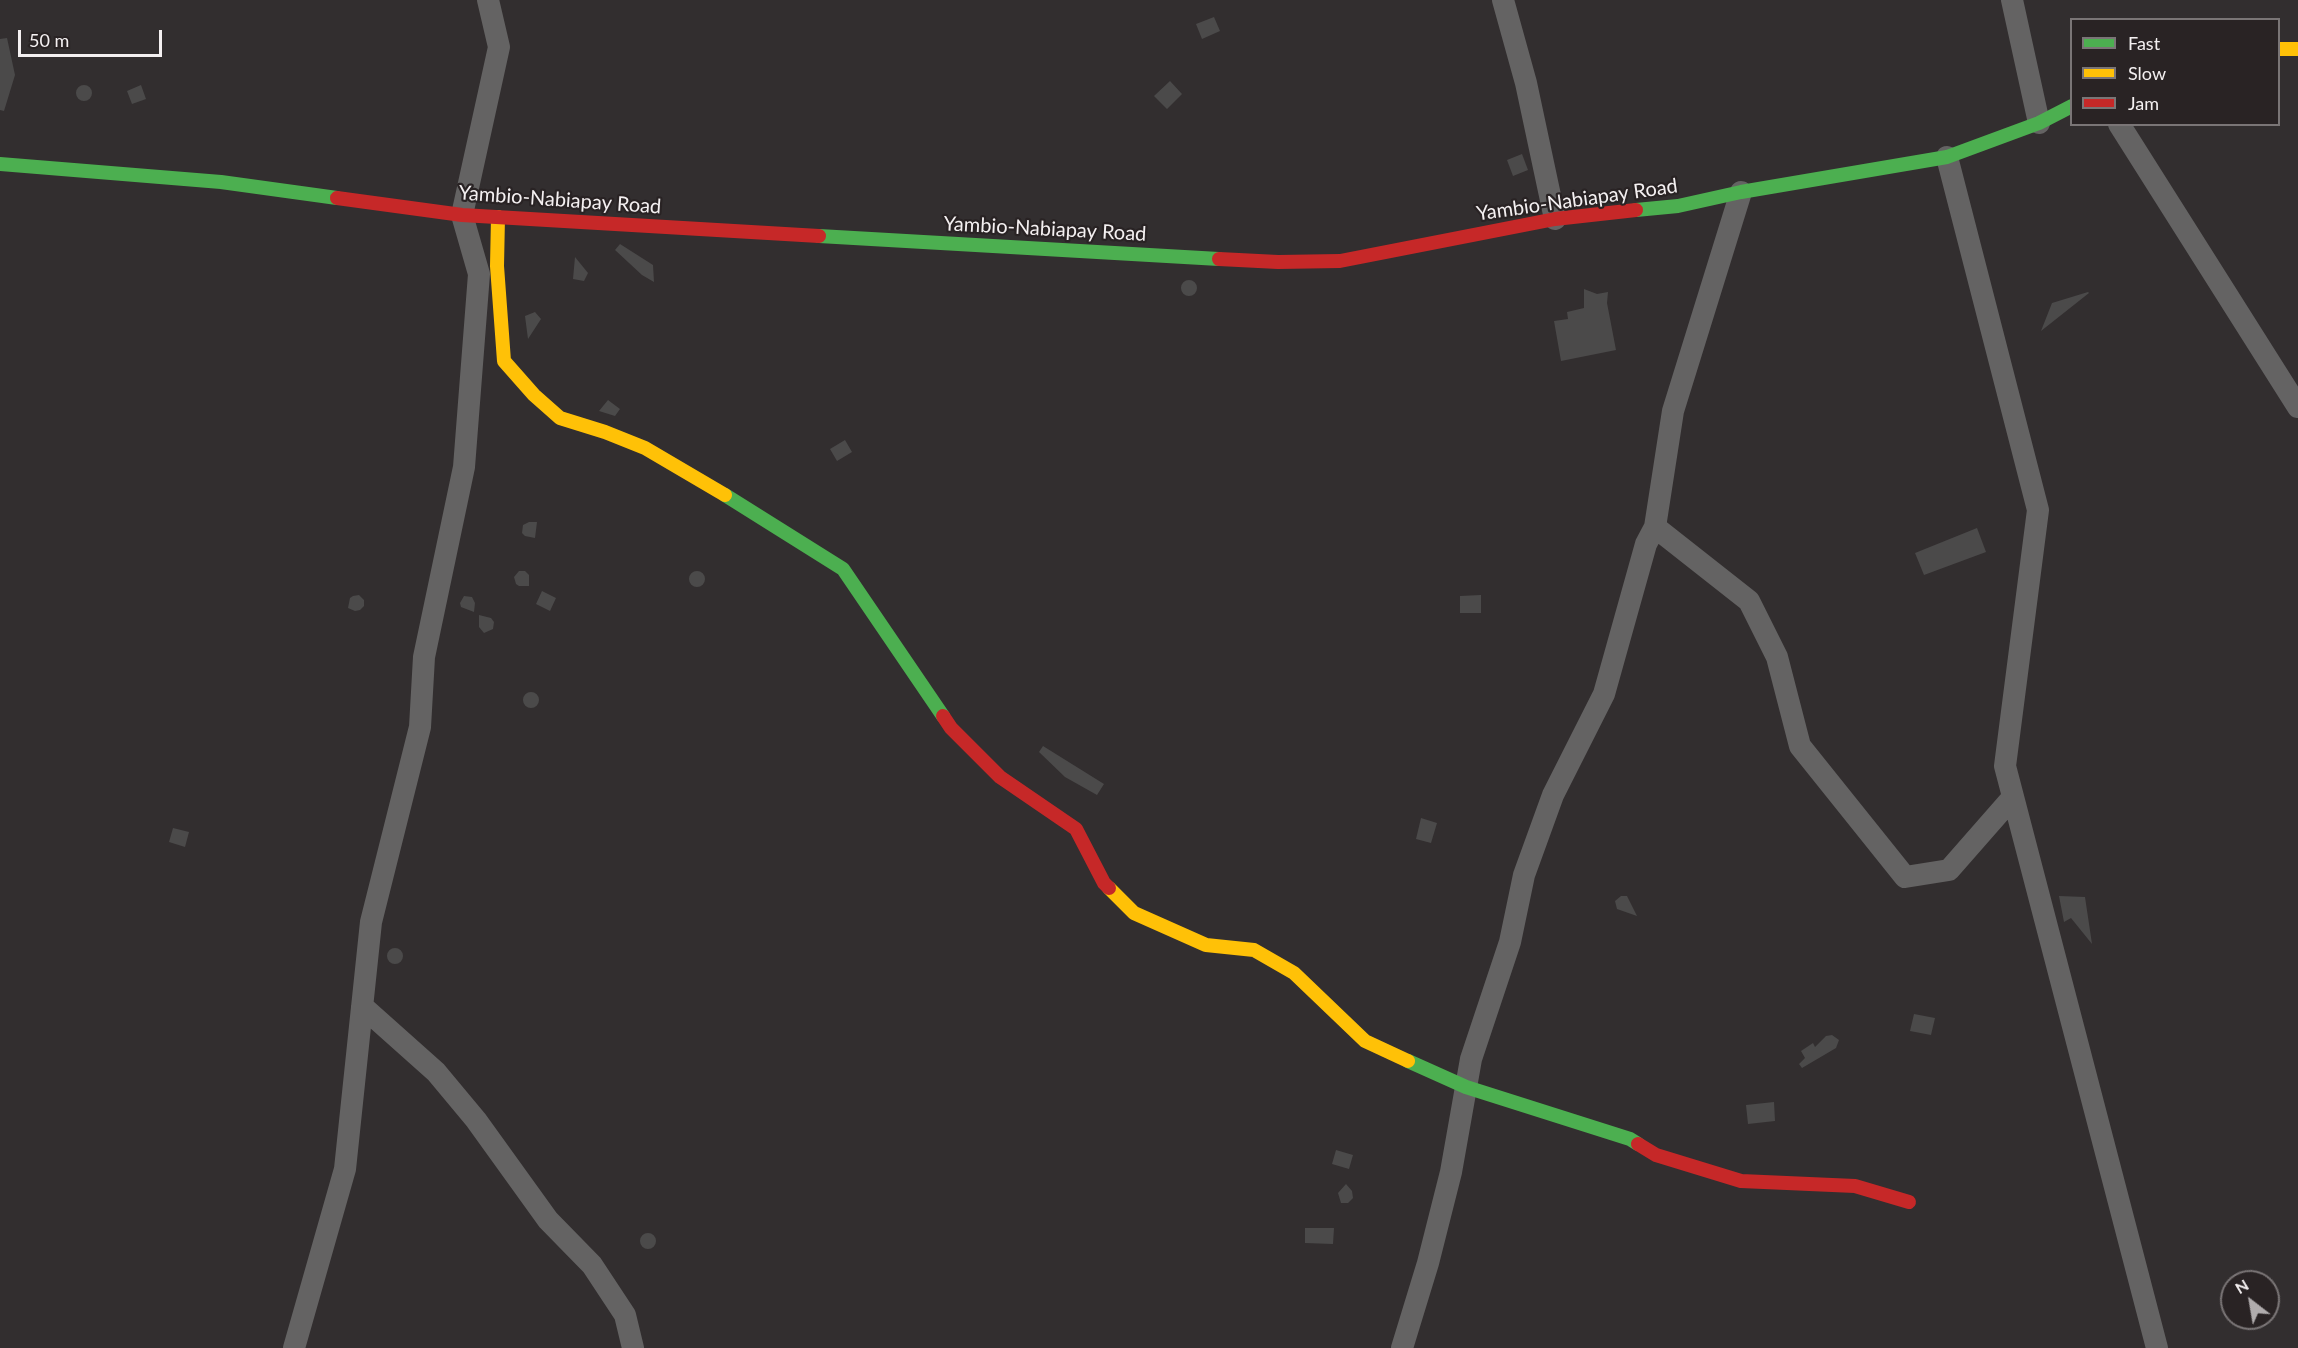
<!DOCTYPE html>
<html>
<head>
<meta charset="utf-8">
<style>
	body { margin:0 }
	#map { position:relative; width:2298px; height:1348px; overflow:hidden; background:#322e2f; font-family:Lato,sans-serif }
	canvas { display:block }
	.legend { position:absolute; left:2070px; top:18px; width:210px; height:108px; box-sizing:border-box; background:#292324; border:2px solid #7a7576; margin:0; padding:8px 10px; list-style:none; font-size:18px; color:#f4f0f1 }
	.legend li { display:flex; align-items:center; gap:12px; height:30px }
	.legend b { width:30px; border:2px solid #7a7576 }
	.north { position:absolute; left:2220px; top:1270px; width:60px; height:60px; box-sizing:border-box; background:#292324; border:2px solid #7a7576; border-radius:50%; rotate:329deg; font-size:16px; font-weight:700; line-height:24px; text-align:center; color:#f4f0f1 }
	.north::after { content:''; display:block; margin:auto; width:21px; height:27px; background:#b0acad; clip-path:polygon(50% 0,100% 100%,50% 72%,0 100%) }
	.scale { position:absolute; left:18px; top:30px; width:144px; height:27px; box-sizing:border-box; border:3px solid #f4f0f1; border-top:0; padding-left:8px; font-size:18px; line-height:21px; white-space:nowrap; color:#f4f0f1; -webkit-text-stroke:4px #292324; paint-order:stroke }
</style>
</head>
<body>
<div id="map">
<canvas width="2298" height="1348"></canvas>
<ul class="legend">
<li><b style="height:8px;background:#4caf50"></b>Fast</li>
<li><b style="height:8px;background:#ffc107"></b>Slow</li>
<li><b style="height:8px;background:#c62828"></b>Jam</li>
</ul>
<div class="north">N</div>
<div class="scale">50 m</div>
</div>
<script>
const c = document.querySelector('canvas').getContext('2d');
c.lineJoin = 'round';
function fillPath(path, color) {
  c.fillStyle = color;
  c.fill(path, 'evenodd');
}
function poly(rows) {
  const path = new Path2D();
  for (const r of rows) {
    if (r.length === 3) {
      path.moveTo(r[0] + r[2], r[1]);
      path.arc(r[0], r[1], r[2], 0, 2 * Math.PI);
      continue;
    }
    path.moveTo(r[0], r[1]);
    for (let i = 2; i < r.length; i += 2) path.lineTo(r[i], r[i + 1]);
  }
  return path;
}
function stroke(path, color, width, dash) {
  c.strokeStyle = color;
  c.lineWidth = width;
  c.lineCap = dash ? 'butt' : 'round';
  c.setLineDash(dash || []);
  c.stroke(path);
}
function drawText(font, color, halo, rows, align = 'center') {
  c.font = font + ' Lato,sans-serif';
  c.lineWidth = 4.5;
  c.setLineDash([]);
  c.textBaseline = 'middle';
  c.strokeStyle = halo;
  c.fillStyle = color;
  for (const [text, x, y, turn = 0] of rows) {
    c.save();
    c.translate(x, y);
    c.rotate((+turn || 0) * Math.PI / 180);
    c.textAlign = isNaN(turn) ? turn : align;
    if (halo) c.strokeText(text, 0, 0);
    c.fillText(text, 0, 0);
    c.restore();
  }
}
const building = poly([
	[1214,17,1220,31,1202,39,1196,24],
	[7,38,15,75,4,111,0,110,0,39],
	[1170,81,1182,94,1167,109,1154,96],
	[84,93,8],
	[141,85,146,99,132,104,127,91],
	[1522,154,1528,170,1513,176,1507,160],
	[620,244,653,265,654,282,642,275,615,250],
	[575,257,588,273,584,281,573,279],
	[1189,288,8],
	[1584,289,1597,294,1608,292,1607,303,1616,350,1561,361,1554,321,1568,319,1567,312,1584,308],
	[2088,292,2089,293,2041,331,2052,303],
	[535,312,541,319,528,339,525,316],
	[608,400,620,409,615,416,599,411],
	[845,440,852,452,837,461,830,449],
	[529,522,537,522,535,538,525,536,522,533,523,525],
	[1977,528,1986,552,1924,575,1915,553],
	[519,571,525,571,529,575,529,586,519,586,516,584,514,577],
	[697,579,8],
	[542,591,556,598,550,611,536,604],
	[359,595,364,600,364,606,360,610,355,611,348,608,350,598,353,596],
	[1481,595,1481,613,1460,613,1460,596],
	[464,596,472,597,475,603,474,612,461,607,460,603],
	[479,615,491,618,494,622,493,629,484,633,479,627],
	[531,700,8],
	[1043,746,1104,784,1097,795,1065,777,1039,752],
	[1421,818,1437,823,1431,843,1416,839],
	[173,828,189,832,185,847,169,842],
	[1621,896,1627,896,1637,916,1617,909,1615,901],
	[2059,896,2085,897,2092,944,2071,918,2064,922],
	[395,956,8],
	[1914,1014,1935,1018,1931,1035,1910,1031],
	[1832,1035,1839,1040,1836,1048,1802,1068,1799,1064,1805,1058,1801,1051,1813,1043,1815,1047,1826,1036],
	[1774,1102,1775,1121,1748,1124,1746,1105],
	[1336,1150,1353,1155,1349,1169,1332,1164],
	[1346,1184,1352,1191,1353,1198,1348,1203,1341,1203,1338,1193],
	[1305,1228,1334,1228,1333,1244,1305,1243],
	[648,1241,8]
]);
const street = poly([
	[1503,0,1526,83,1555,219],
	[2012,0,2039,123],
	[2119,124,2298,407],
	[1947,157,2038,510,2005,766,2157,1348],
	[1655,527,1749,601,1777,657,1800,746,1905,877,1949,870,2013,797],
	[362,1006,436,1072,476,1120,548,1220,592,1265,625,1315,633,1348],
	[294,1348,345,1169,371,922,420,727,424,657,464,467,479,274,462,215,499,47,488,0],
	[1402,1348,1428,1263,1451,1172,1471,1059,1510,942,1524,875,1553,795,1604,694,1646,544,1655,527,1673,411,1741,192]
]);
const fast = poly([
	[0,164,221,182,337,198],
	[1636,210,1678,206,1741,192,1947,157,2039,123,2072,106],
	[819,236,1219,259],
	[725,495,843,569,943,716],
	[1408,1061,1466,1087,1630,1139,1638,1144]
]);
const slow = poly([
	[2278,49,2298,49],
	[498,217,497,266,504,361,534,395,560,418,605,432,645,448,725,495],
	[1109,888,1134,913,1206,945,1254,950,1294,973,1365,1041,1408,1061]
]);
const jam = poly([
	[337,198,462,215,819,236],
	[1219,259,1278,262,1340,261,1555,219,1636,210],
	[943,716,951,728,1000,777,1076,829,1104,883,1109,888],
	[1638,1144,1656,1155,1741,1181,1855,1186,1909,1202]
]);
const streetNames = [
	["Yambio-Nabiapay Road",560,200,4],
	["Yambio-Nabiapay Road",1577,200,-8],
	["Yambio-Nabiapay Road",1045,229,3]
];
fillPath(building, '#4b4a4a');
stroke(street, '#646363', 22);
stroke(fast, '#4caf50', 14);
stroke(slow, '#ffc107', 14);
stroke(jam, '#c62828', 14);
drawText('20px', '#f4f0f1', '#292324', streetNames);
</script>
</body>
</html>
